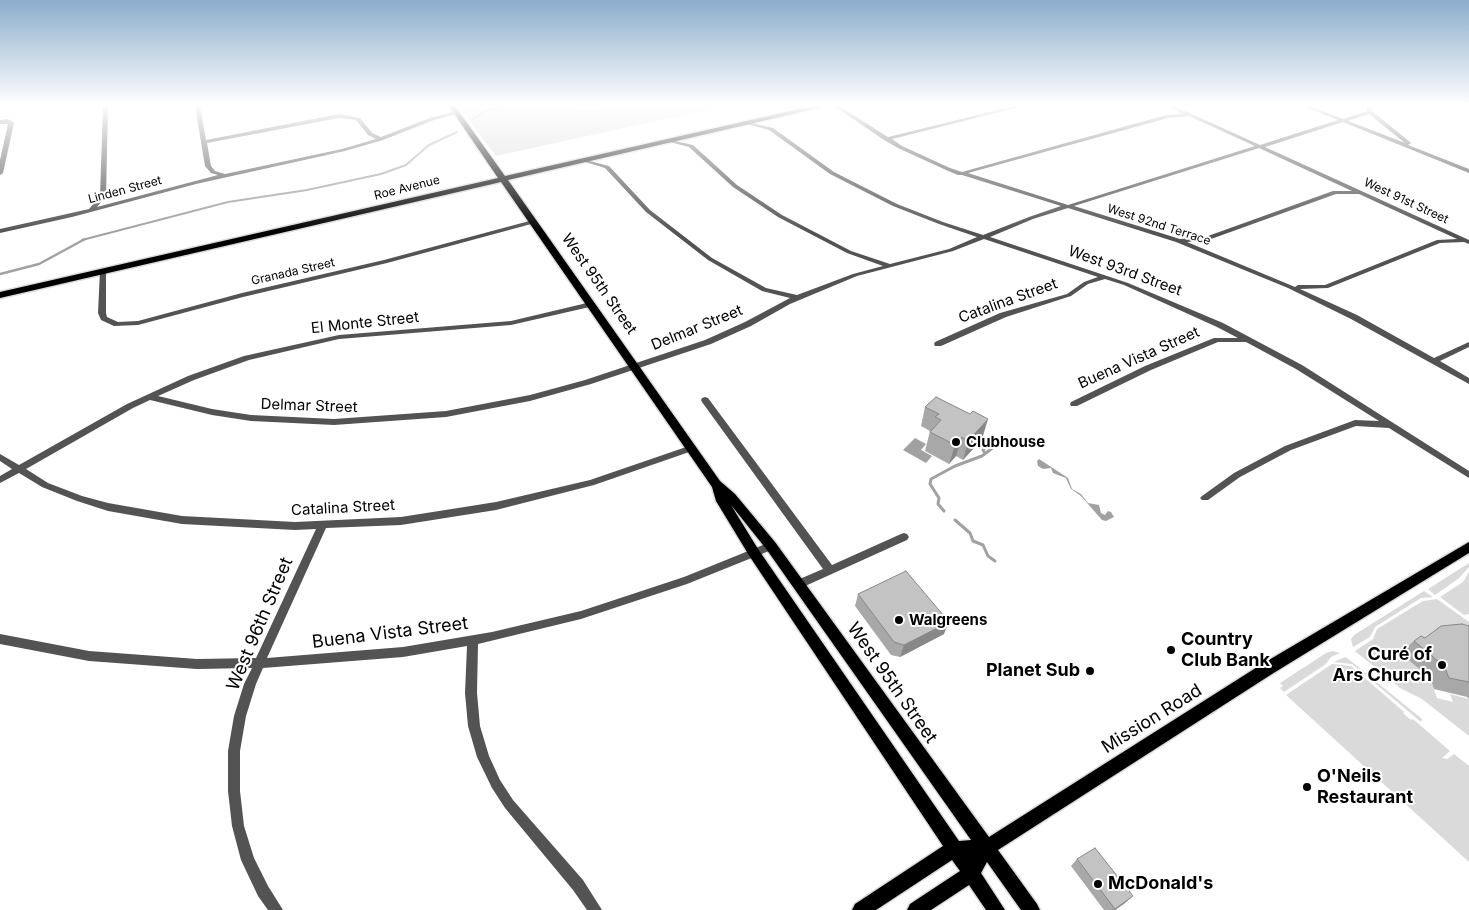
<!DOCTYPE html>
<html>
<head>
<meta charset="utf-8">
<style>
	body { margin:0 }
	canvas { display:block; background:#fff }
</style>
</head>
<body>
<canvas width="1469" height="910"></canvas>
<script>
const c = document.querySelector('canvas').getContext('2d');
c.lineJoin = 'round';
function fillPath(path, color) {
  c.fillStyle = color;
  c.fill(path, 'evenodd');
}
function poly(rows) {
  const path = new Path2D();
  for (const r of rows) {
    path.moveTo(r[0], r[1]);
    for (let i = 2; i < r.length; i += 2) path.lineTo(r[i], r[i + 1]);
  }
  return path;
}
function stroke(path, color, width, dash) {
  c.strokeStyle = color;
  c.lineWidth = width;
  c.lineCap = dash ? 'butt' : 'round';
  c.setLineDash(dash || []);
  c.stroke(path);
}
function drawText(font, color, halo, rows, align = 'center') {
  c.font = font + ' Inter,sans-serif';
  c.lineWidth = 4;
  c.setLineDash([]);
  c.textBaseline = 'middle';
  c.strokeStyle = halo;
  c.fillStyle = color;
  for (const [text, x, y, turn = 0] of rows) {
    c.save();
    c.translate(x, y);
    c.rotate((+turn || 0) * Math.PI / 180);
    c.textAlign = isNaN(turn) ? turn : align;
    if (halo) c.strokeText(text, 0, 0);
    c.fillText(text, 0, 0);
    c.restore();
  }
}
const green = poly([
	[458,106,570,106,572,111,635,106,724,106,496,156],
	[1469,563,1469,567,1458,579,1435,595,1428,589],
	[1469,572,1469,614,1464,615,1440,597,1463,582],
	[1424,591,1433,597,1421,598,1375,627,1370,637,1353,647,1351,639,1354,635],
	[1437,599,1469,622,1469,641,1400,653,1430,678,1437,698,1453,702,1450,694,1469,699,1469,736,1422,699,1400,688,1355,651,1373,639,1377,629,1423,601],
	[1333,651,1340,653,1331,657,1326,664,1284,692,1280,688,1283,686,1280,683,1326,653],
	[1346,657,1422,719,1421,722,1352,664,1333,662],
	[1332,664,1351,666,1404,712,1403,713,1411,720,1413,719,1450,751,1442,758,1447,759,1454,754,1469,766,1469,862,1286,695]
]);
const water = poly([
	[915,438,926,444,921,450,932,456,926,463,903,450],
	[1039,459,1068,478,1072,489,1081,494,1088,503,1099,505,1101,513,1105,515,1108,511,1111,512,1114,517,1106,521,1102,520,1081,496,1071,489,1066,478,1053,473,1051,468,1043,469,1038,466,1037,461]
]);
const streamFar2 = poly([
	[473,119,486,111,508,106],
	[82,240,228,202,307,190,381,174,406,165,429,145,457,132]
]);
const streamFar1 = poly([
	[0,274,39,264,85,239]
]);
const stream = poly([
	[985,453,983,450,987,444],
	[944,511,938,504,939,498,930,484,931,479,955,466,982,456,995,446,994,442],
	[955,520,970,533,973,541,983,545,988,556,995,561]
]);
const minor = poly([
	[103,106,108,106,106,196,97,207,218,175,211,173,205,166,195,106,200,106,206,140,339,114,360,118,372,133,381,137,430,118,457,111,460,113,434,120,383,140,345,151,196,184,72,217,0,233,0,229,89,209,100,196,103,106],
	[339,118,356,120,368,135,376,139,342,149,225,174,215,171,211,166,207,143,339,118],
	[834,106,839,106,888,137,1014,106,1020,106,1020,107,892,139,902,146,950,168,962,172,1166,115,1183,114,1169,107,1169,106,1174,106,1260,145,1338,120,1305,107,1305,106,1310,106,1343,119,1367,111,1367,106,1371,106,1372,111,1410,142,1411,143,1408,145,1469,169,1469,173,1343,122,1265,147,1469,240,1469,244,1464,242,1440,243,1328,288,1300,289,1357,315,1434,358,1469,342,1469,347,1440,361,1469,378,1469,384,1351,319,1288,288,1176,242,1068,208,1033,219,990,237,1128,283,1223,323,1302,365,1469,471,1469,478,1389,428,1356,426,1291,450,1240,477,1208,500,1202,500,1200,498,1202,496,1234,473,1285,446,1355,420,1379,421,1296,369,1246,342,1218,342,1151,370,1077,406,1071,406,1070,404,1071,402,1145,366,1214,338,1238,338,1217,327,1124,285,1105,279,1088,284,1071,296,1006,317,941,346,935,346,934,344,935,342,1000,313,1067,294,1084,282,1098,277,984,239,953,251,857,276,790,304,751,326,711,344,591,384,530,401,446,417,334,425,251,421,212,415,150,400,133,408,26,469,48,483,82,496,108,503,182,516,295,522,401,517,496,502,590,480,689,446,695,446,696,448,695,450,594,485,496,510,401,525,326,528,267,658,403,647,492,632,581,611,684,577,768,543,771,542,774,543,776,546,774,549,687,584,581,619,478,644,477,693,480,726,489,756,500,780,513,800,583,880,602,910,587,910,573,890,505,808,492,788,477,757,468,726,465,693,467,646,403,657,263,668,256,684,246,716,240,751,240,791,244,826,254,858,268,886,283,910,268,910,258,896,241,860,232,826,228,791,228,751,234,716,244,684,252,668,197,669,89,661,0,644,0,634,89,651,197,659,256,658,316,529,295,530,182,524,108,511,77,501,42,487,19,473,0,483,0,476,12,469,0,461,0,454,19,465,127,404,188,376,244,356,339,335,511,321,591,302,595,304,594,306,511,325,339,339,249,360,194,380,158,396,212,409,251,415,334,419,446,411,530,395,585,380,705,340,745,322,790,298,762,291,708,260,646,212,605,168,582,161,582,159,609,166,650,210,712,258,766,288,797,295,853,274,883,266,847,253,778,217,733,187,689,147,666,141,666,139,693,145,737,185,782,215,851,251,890,264,949,249,977,237,939,224,893,206,830,174,769,130,743,123,743,121,773,128,834,172,897,204,943,222,983,235,1029,217,1061,206,962,175,958,175,946,170,898,148,884,140,834,106],
	[1369,114,1405,143,1348,121,1369,114],
	[1189,116,1255,146,1068,205,968,173,1168,118,1189,116],
	[1259,148,1352,191,1333,191,1208,236,1180,239,1074,206,1259,148],
	[1336,194,1359,194,1457,239,1437,240,1325,285,1298,285,1295,287,1187,242,1211,239,1336,194],
	[8,119,14,123,3,173,0,175,0,160,8,124,0,124,0,120,8,119],
	[533,220,535,221,535,223,387,263,243,297,138,325,114,326,101,320,98,313,100,271,103,269,106,271,106,313,107,317,118,322,138,321,242,293,384,260,533,220],
	[705,397,708,398,832,565,901,534,904,533,907,534,909,537,907,540,803,587,799,588,795,587,794,584,795,581,823,569,702,402,701,400,702,398,705,397]
]);
const major = poly([
	[449,106,455,106,505,176,812,106,822,106,819,108,508,180,720,481,735,494,775,542,989,837,1262,664,1469,542,1469,553,1272,674,998,850,1037,904,1040,910,1021,910,987,862,981,873,1005,910,986,910,969,885,931,910,907,910,910,904,960,871,952,860,876,910,852,910,855,904,943,846,750,557,716,501,712,487,501,182,0,298,0,292,498,178,449,106],
	[731,505,767,550,971,840,959,841,758,549,731,505]
]);
const wall = poly([
	[936,397,982,439,963,460,956,456,949,464,925,451,930,431,921,426,925,407],
	[858,594,944,634,900,657,891,655,855,606],
	[1469,626,1469,699,1467,697,1434,689,1430,678,1400,653,1414,641],
	[1077,859,1125,903,1115,910,1104,910,1071,866]
]);
const shadedWall = poly([
	[988,419,982,439,963,460,968,441],
	[962,437,956,456,949,464,955,445],
	[949,622,944,634,900,657,904,645],
	[1133,896,1125,903,1115,910,1113,910]
]);
const building = poly([
	[936,397,970,414,973,411,988,419,968,441,962,437,955,445,930,432,941,420,935,417,939,414,925,407,936,397],
	[906,571,949,622,904,645,894,642,858,594,906,571],
	[1462,624,1469,626,1469,682,1449,678,1444,666,1414,641,1421,636,1425,638,1441,626,1462,624],
	[1095,848,1133,896,1115,909,1077,859,1095,848]
]);
const markers = [
	[956,442,5,"#000"],
	[899,620,5,"#000"],
	[1171,650,5,"#000"],
	[1442,665,5,"#000"],
	[1090,671,5,"#000"],
	[1307,787,5,"#000"],
	[1098,884,5,"#000"]
];
const farStreetnames = [
	["Roe Avenue",407,188,-14],
	["Linden Street",125,190,-15],
	["West 91st Street",1406,201,25],
	["West 92nd Terrace",1159,225,18],
	["Granada Street",293,272,-13]
];
const streetNames = [
	["West 93rd Street",1125,271,20],
	["West 95th Street",599,284,55],
	["Catalina Street",1008,301,-20],
	["El Monte Street",365,323,-6],
	["Delmar Street",697,328,-22],
	["Buena Vista Street",1139,358,-24],
	["Delmar Street",309,406,2],
	["Catalina Street",343,508,-3]
];
const poiNames = [
	["Clubhouse",966,442],
	["Walgreens",909,620]
];
const nearStreetnames = [
	["West 96th Street",260,624,-67],
	["Buena Vista Street",390,633,-7],
	["West 95th Street",892,683,55],
	["Mission Road",1152,719,-32]
];
const nearPoinames = [
	["Country",1181,640],
	["Club Bank",1181,661],
	["Curé of",1432,655,"right"],
	["Ars Church",1432,676,"right"],
	["Planet Sub",1080,671,"right"],
	["O'Neils",1317,777],
	["Restaurant",1317,798],
	["McDonald's",1108,884]
];
fillPath(green, '#dadada');
fillPath(water, '#a1a1a1');
stroke(streamFar2, '#a1a1a1', 2);
stroke(streamFar1, '#a1a1a1', 2.5);
stroke(stream, '#a1a1a1', 3);
stroke(major, '#dbdbdb', 3);
fillPath(minor, '#535353');
fillPath(major, '#000');
fillPath(wall, '#a8a8a8');
fillPath(shadedWall, '#888');
fillPath(building, '#c3c3c3');
stroke(building, '#888', 1);
const sky = c.createLinearGradient(0, 0, 0, 233);
sky.addColorStop(0, '#8baccc');
sky.addColorStop(0.45, '#fff');
sky.addColorStop(1, '#ffffff00');
c.fillStyle = sky;
c.fillRect(0, 0, 1469, 233);
for (const [x, y, r, color] of markers) {
  const dot = new Path2D();
  dot.arc(x, y, r, 0, 2 * Math.PI);
  c.fillStyle = color;
  c.fill(dot);
  stroke(dot, '#fff', 2);
}
drawText('12px', '#000', '#fff', farStreetnames);
drawText('15px', '#000', '#fff', streetNames);
drawText('bold 15px', '#000', '#fff', poiNames, 'left');
drawText('18px', '#000', '#fff', nearStreetnames);
drawText('bold 18px', '#000', '#fff', nearPoinames, 'left');
</script>
</body>
</html>
